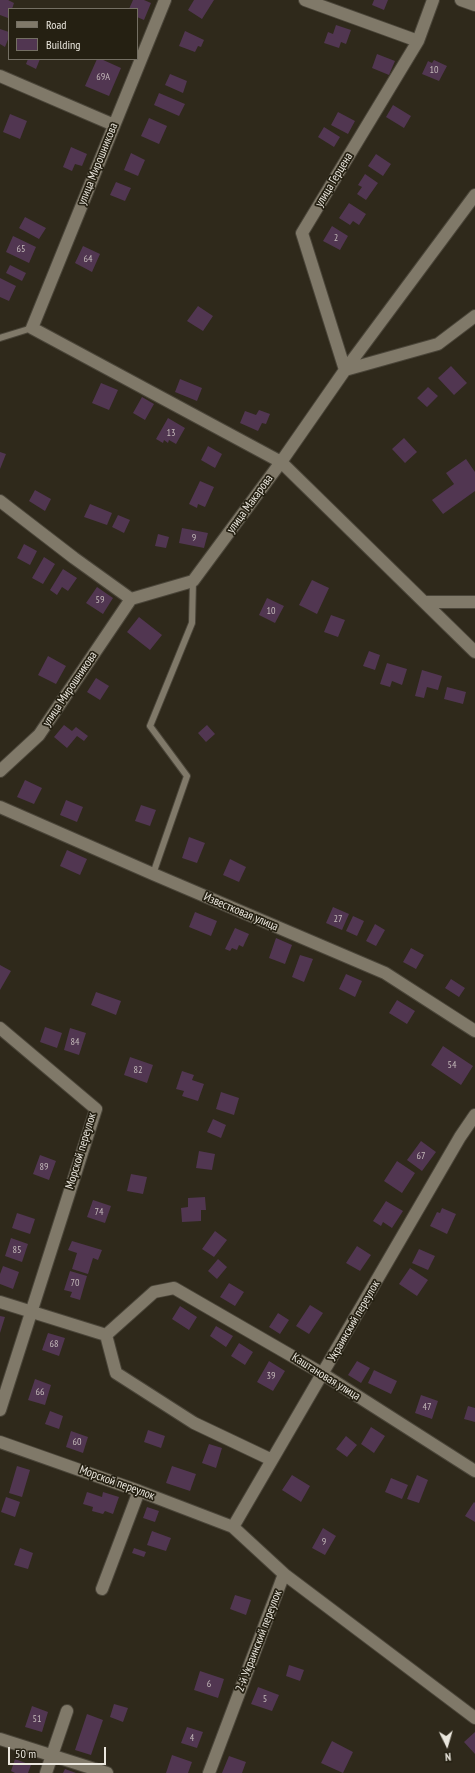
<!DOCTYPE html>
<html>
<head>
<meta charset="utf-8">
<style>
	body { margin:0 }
	#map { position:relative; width:475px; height:1773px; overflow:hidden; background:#2f291b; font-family:"PT Sans Narrow",sans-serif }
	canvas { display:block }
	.legend { position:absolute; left:8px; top:8px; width:130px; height:52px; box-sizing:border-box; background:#252012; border:1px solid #746f63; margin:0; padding:5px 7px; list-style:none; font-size:12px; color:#eae6dd }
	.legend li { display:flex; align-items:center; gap:8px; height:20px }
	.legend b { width:20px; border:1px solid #746f63 }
	.north { position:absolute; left:427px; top:1725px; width:40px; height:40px; -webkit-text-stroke:3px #252012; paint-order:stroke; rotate:175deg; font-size:11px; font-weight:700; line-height:16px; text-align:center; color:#eae6dd }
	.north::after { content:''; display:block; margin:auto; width:14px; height:18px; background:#eae6dd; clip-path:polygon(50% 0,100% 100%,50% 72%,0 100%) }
	.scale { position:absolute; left:8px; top:1747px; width:98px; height:18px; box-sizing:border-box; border:2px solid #eae6dd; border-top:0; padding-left:5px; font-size:12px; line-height:14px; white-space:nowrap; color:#eae6dd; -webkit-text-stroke:3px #252012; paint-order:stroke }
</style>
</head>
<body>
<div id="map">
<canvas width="475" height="1773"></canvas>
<ul class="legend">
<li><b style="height:5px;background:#807969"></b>Road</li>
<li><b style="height:11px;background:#513651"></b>Building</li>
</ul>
<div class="north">N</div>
<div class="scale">50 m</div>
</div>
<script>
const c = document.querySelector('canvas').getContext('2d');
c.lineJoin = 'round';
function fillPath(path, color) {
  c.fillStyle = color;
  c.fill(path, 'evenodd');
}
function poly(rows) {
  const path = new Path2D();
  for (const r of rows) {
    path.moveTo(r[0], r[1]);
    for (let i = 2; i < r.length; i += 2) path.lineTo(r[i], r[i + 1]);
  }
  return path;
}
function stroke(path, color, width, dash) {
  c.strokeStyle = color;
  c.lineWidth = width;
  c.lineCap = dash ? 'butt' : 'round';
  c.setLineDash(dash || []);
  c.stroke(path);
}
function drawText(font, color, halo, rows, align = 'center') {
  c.font = font + ' "PT Sans Narrow",sans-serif';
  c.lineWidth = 3.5;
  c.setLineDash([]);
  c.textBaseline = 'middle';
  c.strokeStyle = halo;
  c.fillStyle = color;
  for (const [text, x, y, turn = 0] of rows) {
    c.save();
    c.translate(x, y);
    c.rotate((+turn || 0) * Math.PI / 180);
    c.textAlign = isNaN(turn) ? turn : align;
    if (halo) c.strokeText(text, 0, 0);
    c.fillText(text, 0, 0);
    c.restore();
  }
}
const building = poly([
	[0,0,8,0,14,3,12,9,9,9,8,18,0,15],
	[133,0,144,0,151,3,144,20,137,17,137,9,129,9],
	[194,0,214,0,202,19,188,10],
	[374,0,388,0,384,10,372,5],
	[336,25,351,30,346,44,341,42,339,48,324,43,328,32,333,34],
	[0,29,9,32,9,37,5,47,0,44],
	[185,31,204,40,201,47,198,46,195,52,179,46],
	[377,54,395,61,389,75,372,68],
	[28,59,40,59,36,69,26,64],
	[97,59,101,59,121,68,109,96,85,86],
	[434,60,447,66,439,81,422,74,428,61,432,63],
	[170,74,187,81,183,93,165,85],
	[159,93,185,104,179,116,154,105],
	[393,105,411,116,404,128,386,117],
	[338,112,355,121,348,134,331,125],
	[10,114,27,121,20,139,3,132],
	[149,118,167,126,159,144,141,136],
	[324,127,340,137,334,147,318,137],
	[71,147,87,154,82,166,75,164,72,171,63,167],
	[131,153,145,160,138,176,124,170],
	[376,154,391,164,383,176,368,166],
	[365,174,378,183,366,200,357,194,362,187,358,185],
	[116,182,131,188,125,201,110,195],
	[349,203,366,214,359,225,353,221,350,225,339,218],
	[25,217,46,228,39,239,19,228],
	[332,226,348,236,340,250,323,241],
	[13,236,36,247,29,263,6,252],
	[83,246,100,254,92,272,75,263],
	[10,265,26,273,22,281,6,273],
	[0,278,16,286,9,301,0,297],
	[198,306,213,316,203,331,187,321],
	[451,366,467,383,454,395,438,378],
	[180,379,202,388,197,401,175,392],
	[101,383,118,390,109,410,92,403],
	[428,387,438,396,427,407,417,398],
	[142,397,154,404,145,420,133,413],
	[259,410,270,414,266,424,262,423,258,431,240,423,245,411,256,415],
	[168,418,185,428,176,444,169,440,168,443,164,440,163,443,156,439],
	[404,438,417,452,405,463,392,449],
	[208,446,222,454,215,468,201,460],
	[0,452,6,454,0,469],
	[466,459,475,472,475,491,443,514,432,500,454,484,446,473],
	[200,481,214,487,205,507,198,504,197,508,189,504],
	[35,490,51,499,45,511,29,501],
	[90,504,112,513,107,525,84,517],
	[118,515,130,520,124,533,112,527],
	[182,528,208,533,204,548,179,543],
	[158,534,169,537,166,548,155,546],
	[24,544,37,551,30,565,17,558],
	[44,557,55,564,43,584,32,578],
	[63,569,77,578,68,591,62,587,57,595,50,590],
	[312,580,329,588,317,614,299,605],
	[97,587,113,598,103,614,86,603],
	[267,598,284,606,275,623,259,615],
	[331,615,345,620,338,637,324,632],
	[139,617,162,635,150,650,127,632],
	[369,651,380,655,375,670,363,666],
	[48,656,66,666,56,684,38,675],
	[387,663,407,669,402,685,392,681,390,687,380,684],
	[422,670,442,676,438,690,427,687,424,698,415,696],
	[96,678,109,686,100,700,87,692],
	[447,687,466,692,463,704,444,699],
	[64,725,72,731,76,727,88,736,84,741,77,736,67,748,54,737],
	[207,725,215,734,206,742,198,733],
	[25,780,42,788,34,804,17,797],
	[66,800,83,807,77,822,60,815],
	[141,805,156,810,150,826,135,821],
	[189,837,205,843,197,863,182,858],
	[67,850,87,859,80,875,60,866],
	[230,859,246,867,239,882,223,875],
	[333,907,349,914,342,930,326,923],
	[195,912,217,921,211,936,189,927],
	[353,916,364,921,357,936,346,931],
	[375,924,385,930,376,946,366,941],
	[235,928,249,934,243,947,239,945,237,950,232,948,230,951,225,949],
	[276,938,292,945,285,964,269,958],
	[411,948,424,955,416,969,403,962],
	[300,955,313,959,304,982,292,977],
	[0,965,11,971,0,990],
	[346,974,362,981,355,997,339,989],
	[451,979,465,988,459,997,445,988],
	[96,992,121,1001,116,1015,91,1005],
	[397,1000,415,1011,407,1024,389,1013],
	[45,1027,62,1033,57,1048,40,1042],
	[70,1028,86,1033,79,1055,64,1050],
	[443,1046,473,1066,461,1085,431,1065],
	[130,1057,153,1065,147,1083,124,1075],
	[182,1071,194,1075,192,1080,204,1084,198,1101,182,1096,184,1091,176,1089],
	[221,1092,239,1098,234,1115,216,1109],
	[213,1119,226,1125,221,1138,207,1132],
	[421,1141,436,1152,422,1171,407,1160],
	[199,1151,215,1154,212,1170,196,1168],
	[40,1155,56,1161,49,1180,33,1174],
	[397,1161,415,1173,402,1193,384,1181],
	[131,1174,147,1177,143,1194,127,1191],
	[205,1197,206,1210,201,1210,201,1221,182,1222,181,1208,188,1207,188,1198],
	[93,1200,111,1206,105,1223,87,1217],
	[386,1201,403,1211,392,1228,383,1222,381,1226,373,1221],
	[442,1208,456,1214,447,1234,430,1226,437,1212,440,1213],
	[17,1213,35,1219,30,1234,12,1228],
	[215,1231,227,1240,214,1257,202,1249],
	[11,1238,28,1244,22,1262,5,1256],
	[72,1241,102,1250,98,1260,93,1258,88,1274,72,1269,77,1253,68,1250],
	[357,1246,371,1255,360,1271,346,1263],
	[419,1249,435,1256,428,1270,412,1263],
	[218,1259,227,1267,217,1279,208,1271],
	[3,1266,19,1272,13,1289,0,1284,0,1274],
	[410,1268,428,1280,417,1296,399,1284],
	[70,1271,87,1276,80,1300,70,1297,72,1292,64,1290],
	[229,1283,244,1292,235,1306,220,1297],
	[310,1305,323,1313,309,1334,296,1326],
	[180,1306,197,1317,189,1330,172,1319],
	[278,1313,289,1320,280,1334,269,1327],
	[0,1316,5,1317,0,1333],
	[216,1326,233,1336,226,1347,210,1336],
	[48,1333,65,1338,59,1356,42,1350],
	[239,1343,253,1352,245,1365,231,1356],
	[269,1361,285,1371,273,1391,257,1382],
	[357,1361,370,1368,361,1383,348,1375],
	[374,1370,397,1381,391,1394,368,1383],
	[35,1379,51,1385,45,1405,28,1400],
	[421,1395,438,1401,432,1419,415,1413],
	[468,1406,475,1408,475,1422,464,1419],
	[50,1411,63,1416,59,1429,45,1424],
	[371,1427,385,1436,374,1453,361,1444],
	[148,1430,165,1436,161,1448,144,1442],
	[71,1431,88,1437,83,1453,66,1447],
	[346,1436,357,1445,347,1457,336,1449],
	[209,1444,222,1448,216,1468,202,1463],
	[17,1466,30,1470,22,1497,9,1493],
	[172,1466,196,1474,190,1491,166,1483],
	[292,1475,310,1486,301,1502,282,1490],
	[417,1475,428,1480,419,1503,407,1499],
	[391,1478,408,1485,402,1499,385,1492],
	[87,1492,102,1497,103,1492,119,1497,113,1514,105,1511,103,1514,92,1511,93,1507,83,1504],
	[6,1497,20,1502,15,1517,1,1512],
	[474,1502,475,1503,475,1522,465,1516],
	[147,1507,159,1511,155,1522,143,1518],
	[323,1528,336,1536,325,1555,312,1548],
	[152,1531,171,1538,166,1551,147,1545],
	[20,1548,33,1553,28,1569,14,1565],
	[134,1548,146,1552,144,1557,132,1553],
	[235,1595,251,1600,246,1615,230,1609],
	[289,1665,304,1670,300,1681,286,1676],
	[200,1671,224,1679,218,1698,194,1690],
	[258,1687,279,1695,272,1711,251,1704],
	[114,1704,128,1708,123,1722,110,1717],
	[32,1706,48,1712,42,1732,25,1727],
	[87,1714,103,1720,91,1755,75,1750],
	[187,1727,203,1732,197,1748,181,1743],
	[475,1732,475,1754,464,1742],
	[332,1741,353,1752,343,1773,321,1763],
	[172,1755,192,1762,188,1773,166,1773],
	[229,1756,246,1762,242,1773,222,1773],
	[15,1759,31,1765,28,1773,15,1773,11,1771],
	[65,1769,76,1773,63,1773]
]);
const service = poly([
	[0,338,32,328],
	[153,874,187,776,150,726,192,623,193,581]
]);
const minor = poly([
	[165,0,32,328,281,462,345,370,475,195],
	[305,0,418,41],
	[433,0,418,41,302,233,345,370,438,344,475,316],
	[461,0,475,5],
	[0,76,114,125],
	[0,501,74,558,131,599],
	[131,599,193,581,281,462,475,652],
	[424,602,475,602],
	[0,771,39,735,131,599],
	[0,807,153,874,385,973,475,1031],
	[0,1028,96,1109,0,1410],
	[0,1302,106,1335,116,1373,194,1423,272,1460],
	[106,1335,154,1292,174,1288,323,1374,475,1471],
	[0,1442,139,1491,233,1527,284,1574,209,1773],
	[233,1527,460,1137,475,1115],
	[284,1574,475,1718],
	[102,1589,139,1491],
	[0,1739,107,1773],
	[46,1773,67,1711]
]);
const numberNames = [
	["10",434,70],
	["69А",103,77],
	["2",336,238],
	["65",21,249],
	["64",88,259],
	["13",171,433],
	["9",194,538],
	["59",100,600],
	["10",271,611],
	["27",338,919],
	["84",75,1042],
	["54",452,1065],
	["82",138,1070],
	["67",421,1156],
	["89",44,1167],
	["74",99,1212],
	["85",17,1250],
	["70",75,1283],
	["68",54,1344],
	["39",271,1376],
	["66",40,1392],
	["47",427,1407],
	["60",77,1442],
	["9",324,1542],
	["6",209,1684],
	["5",265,1699],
	["51",37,1719],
	["4",192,1738]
];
const streetNames = [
	["улица Мирошникова",98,164,-68],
	["улица Герцена",334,180,-59],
	["улица Макарова",250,504,-54],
	["улица Мирошникова",70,689,-56],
	["Известковая улица",241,912,23],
	["Морской переулок",81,1151,-73],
	["Украинский переулок",354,1321,-60],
	["Каштановая улица",326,1377,32],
	["Морской переулок",117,1483,20],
	["2-й Украинский переулок",259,1641,-69]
];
fillPath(building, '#513651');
stroke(service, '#4a4539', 8);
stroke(minor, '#4a4539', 14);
stroke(service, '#807969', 6);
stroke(minor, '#807969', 12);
drawText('10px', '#c4baba', null, numberNames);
drawText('12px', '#eae6dd', '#252012', streetNames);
</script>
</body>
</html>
